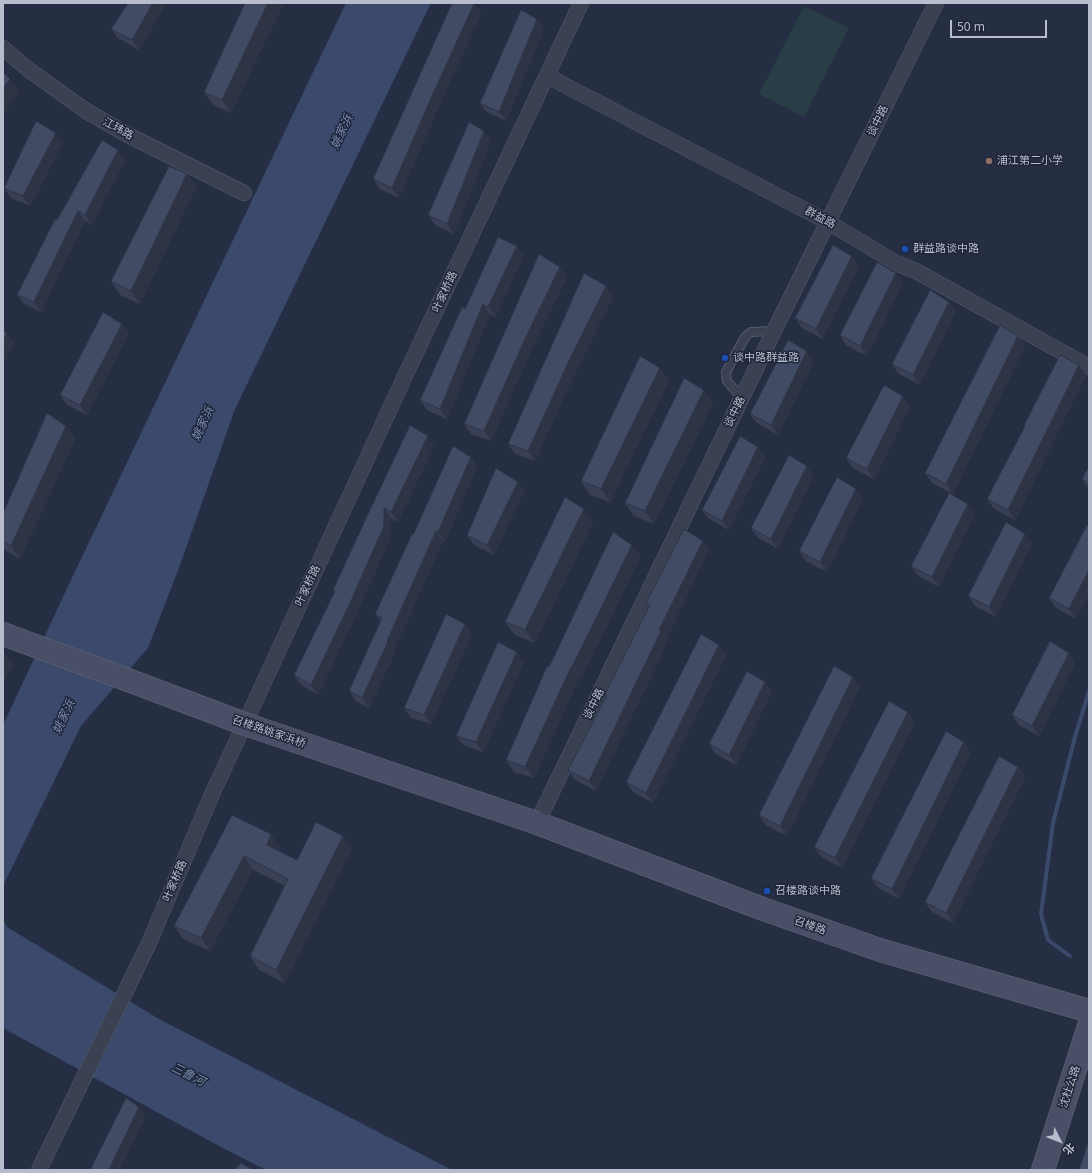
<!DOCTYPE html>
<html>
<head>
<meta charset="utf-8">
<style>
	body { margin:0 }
	#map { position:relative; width:1092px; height:1173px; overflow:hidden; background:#262e44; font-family:"Noto Sans","Noto Sans SC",sans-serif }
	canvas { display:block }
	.frame { position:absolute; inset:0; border:4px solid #b8bdcd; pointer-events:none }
	.north { position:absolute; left:1040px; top:1121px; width:40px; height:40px; -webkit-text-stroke:3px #1f2639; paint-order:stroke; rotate:132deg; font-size:11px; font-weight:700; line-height:16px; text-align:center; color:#b8bdcd }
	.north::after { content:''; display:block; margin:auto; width:14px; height:18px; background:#b8bdcd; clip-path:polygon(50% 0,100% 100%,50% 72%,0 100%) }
	.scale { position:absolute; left:950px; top:20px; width:97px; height:18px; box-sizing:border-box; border:2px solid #b8bdcd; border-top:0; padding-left:5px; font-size:12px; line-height:14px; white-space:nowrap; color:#b8bdcd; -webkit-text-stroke:3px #1f2639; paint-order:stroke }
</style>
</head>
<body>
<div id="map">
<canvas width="1092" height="1173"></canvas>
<div class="frame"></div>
<div class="north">北</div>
<div class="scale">50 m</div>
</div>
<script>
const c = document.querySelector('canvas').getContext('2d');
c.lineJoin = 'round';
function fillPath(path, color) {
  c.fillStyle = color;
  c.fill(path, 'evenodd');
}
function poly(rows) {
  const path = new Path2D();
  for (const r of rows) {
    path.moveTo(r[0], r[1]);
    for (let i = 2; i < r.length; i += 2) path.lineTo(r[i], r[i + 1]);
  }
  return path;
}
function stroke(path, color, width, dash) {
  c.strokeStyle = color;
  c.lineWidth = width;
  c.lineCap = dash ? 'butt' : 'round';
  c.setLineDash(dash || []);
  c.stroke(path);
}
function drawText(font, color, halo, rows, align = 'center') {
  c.font = font + ' "Noto Sans","Noto Sans SC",sans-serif';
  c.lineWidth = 3;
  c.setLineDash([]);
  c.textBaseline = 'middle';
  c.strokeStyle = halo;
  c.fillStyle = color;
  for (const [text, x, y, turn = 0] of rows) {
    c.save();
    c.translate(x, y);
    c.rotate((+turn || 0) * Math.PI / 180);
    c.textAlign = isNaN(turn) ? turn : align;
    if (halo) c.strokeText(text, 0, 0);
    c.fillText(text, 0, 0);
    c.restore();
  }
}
const green = poly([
	[804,6,849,28,804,117,759,94]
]);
const water = poly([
	[346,3,431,3,235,409,179,568,148,648,81,726,3,886,3,725,71,580],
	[3,919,7,927,159,1019,452,1170,266,1170,219,1146,3,1028]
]);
const stream = poly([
	[1070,956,1048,940,1041,914,1053,823,1075,737,1089,691]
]);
const lane = poly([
	[742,398,727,381,726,372,745,337,751,332,774,331]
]);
const street = poly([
	[3,48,29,70,85,110,124,133,244,193],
	[547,76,828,222,898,264,916,271,1089,367],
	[537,823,774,331,936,3],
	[39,1170,149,943,213,792,258,695,405,376,581,3]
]);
const secondary = poly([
	[3,634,120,677],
	[537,823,763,909,880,950,1089,1011],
	[1043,1170,1089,1026]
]);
const secondaryBridge = poly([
	[120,677,245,724,537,823]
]);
const wall = poly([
	[128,3,166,3,139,50,118,38,111,29],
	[245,3,283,3,283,4,231,113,213,105,204,92],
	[474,4,481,14,439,106,399,198,380,189,373,179],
	[537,19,544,29,506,121,487,112,480,103],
	[491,141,454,234,435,225,428,215],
	[63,143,30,206,11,198,4,188],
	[118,150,125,160,92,225,85,221,41,312,24,304,17,295,57,220],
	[187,174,196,187,140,304,120,295,111,281],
	[524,256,495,317,490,314,447,419,427,410,420,400,465,309],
	[859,266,823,339,802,328,795,318],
	[567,277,531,351,491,441,471,434,464,424],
	[903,283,867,356,846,345,840,335],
	[613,296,576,371,535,461,515,454,508,444],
	[949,302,956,311,920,385,899,374,892,364],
	[129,333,87,415,67,405,60,395],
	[1018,336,1025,346,953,494,932,483,925,473],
	[814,361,778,435,757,423,750,414],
	[1079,365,1086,375,1015,520,994,509,987,499,1025,426,1024,425],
	[669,381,610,502,590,495,581,481],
	[704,390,713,403,654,524,634,516,625,503],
	[910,406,874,479,853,468,846,458],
	[66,426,75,439,20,559,3,549,3,513],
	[434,446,398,522,391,518,391,536,358,611,318,695,301,685,294,675,335,592,333,590,368,514],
	[758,447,765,457,729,530,709,519,702,510],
	[471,457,477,467,445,542,443,541,394,650,395,652,369,708,356,701,349,691,380,621,375,614,413,535],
	[1089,466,1089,489,1082,479],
	[814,476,778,549,758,538,751,528],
	[518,482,524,491,494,555,474,545,467,535],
	[863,499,827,572,806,561,799,551],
	[584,509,593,522,535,643,515,635,505,622],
	[975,514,939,587,918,576,911,566],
	[1087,525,1076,619,1056,608,1049,598],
	[1025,534,1032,543,996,617,975,606,968,596],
	[709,550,666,639,668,641,596,791,575,780,568,770,606,696,605,694,649,607,646,603],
	[641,556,582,677,580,676,534,778,514,772,506,760,549,667],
	[465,624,472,634,431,724,411,718,404,708],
	[726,655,653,803,633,792,626,782],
	[524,662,483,752,463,745,456,736],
	[1075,663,1039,736,1019,725,1012,715],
	[853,677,860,687,787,836,766,825,759,815],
	[765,682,772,692,736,765,716,754,709,744],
	[915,722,842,868,821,857,814,847],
	[971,752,899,899,878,888,871,878],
	[1018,767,1025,777,953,923,932,912,925,902],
	[232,815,280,847,279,851,297,860,343,836,352,849,285,983,259,970,250,956,285,886,253,870,210,951,183,939,174,926]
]);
const shadedWall = poly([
	[153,3,166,3,139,50,132,40],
	[268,3,283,3,283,4,231,113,222,100],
	[474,4,481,14,439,106,399,198,392,188,432,96],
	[537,19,544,29,506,121,499,112],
	[10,79,19,92,3,116,3,89],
	[484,131,491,141,454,234,447,224],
	[56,133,63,143,30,206,23,196],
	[118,150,125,160,92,225,85,215],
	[187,174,196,187,140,304,131,291],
	[78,211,85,221,41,312,34,302],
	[517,246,524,256,495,317,488,307],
	[852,256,859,266,823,339,816,329],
	[560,267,567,277,531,351,491,441,484,431,524,341],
	[896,273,903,283,867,356,860,346],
	[606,286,613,296,576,371,535,461,528,451,569,361],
	[949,302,956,311,920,385,913,375],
	[483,304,490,314,447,419,440,409],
	[122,324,129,333,87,415,80,405],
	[7,333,14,343,3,365,3,341],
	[1018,336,1025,346,953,494,946,484],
	[807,351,814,361,778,435,771,425],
	[1079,365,1086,375,1015,520,1008,510],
	[660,368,669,381,610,502,601,489],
	[704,390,713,403,654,524,645,511],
	[903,396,910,406,874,479,867,469],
	[66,426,75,439,20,559,11,546],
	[428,436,434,446,398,522,391,512],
	[758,447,765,457,729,530,722,521],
	[471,457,477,467,445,542,438,532],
	[807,466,814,476,778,549,771,539],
	[518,482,524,491,494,555,487,545],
	[856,489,863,499,827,572,820,562],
	[968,504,975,514,939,587,932,577],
	[384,508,391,518,391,536,358,611,318,695,311,685],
	[584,509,593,522,535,643,525,630],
	[436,531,443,541,394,650,395,652,369,708,362,698],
	[1025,534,1032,543,996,617,989,607],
	[703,541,709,550,666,639,668,641,596,791,589,781,659,630],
	[632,545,641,556,582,677,573,665],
	[1089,570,1089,594,1076,619,1069,609],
	[465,624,472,634,431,724,424,715],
	[719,645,726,655,653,803,646,793],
	[4,652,13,665,3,684,3,654],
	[517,652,524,662,483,752,476,742],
	[1069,653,1075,663,1039,736,1032,726],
	[572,665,580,676,534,778,525,767],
	[853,677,860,687,787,836,780,826],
	[765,682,772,692,736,765,729,755],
	[908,712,915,722,842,868,835,858],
	[964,742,971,752,899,899,892,889],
	[1018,767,1025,777,953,923,946,913],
	[271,834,280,847,276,858,267,845],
	[343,836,352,849,285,983,276,970],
	[244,856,253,870,210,951,201,938],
	[139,1107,146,1117,120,1170,109,1170]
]);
const building = poly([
	[128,3,153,3,132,40,111,29,128,3],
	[245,3,268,3,222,100,204,92,245,3],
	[452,3,471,3,474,4,432,96,392,188,373,179,452,3],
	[521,10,537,19,499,112,480,103,521,10],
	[3,72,10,79,3,89,3,72],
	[36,121,56,133,23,196,4,188,36,121],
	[469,122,484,131,447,224,428,215,469,122],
	[102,140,118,150,85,215,78,211,34,302,17,295,55,219,57,220,102,140],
	[169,166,187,174,131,291,111,281,169,166],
	[498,237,517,246,488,307,483,304,440,409,420,400,462,307,465,309,498,237],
	[833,245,852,256,816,329,795,318,833,245],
	[539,254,560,267,524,341,484,431,464,424,539,254],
	[877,262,896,273,860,346,840,335,877,262],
	[584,273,606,286,569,361,528,451,508,444,584,273],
	[930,290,949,302,913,375,892,364,930,290],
	[103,312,122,324,80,405,60,395,103,312],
	[1000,325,1018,336,946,484,925,473,1000,325],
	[3,331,7,333,3,341,3,331],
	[788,340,807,351,771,425,750,414,788,340],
	[1060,355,1079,365,1008,510,987,499,1025,426,1024,425,1060,355],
	[640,356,660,368,601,489,581,481,640,356],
	[684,378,704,390,645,511,625,503,684,378],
	[884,385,903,396,867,469,846,458,884,385],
	[47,413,66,426,11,546,3,541,3,513,47,413],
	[410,425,428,436,391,512,384,508,384,526,351,601,311,685,294,675,335,591,333,590,368,514,410,425],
	[740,436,758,447,722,521,702,510,740,436],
	[453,446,471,457,438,532,436,531,387,641,388,642,362,698,349,691,382,618,375,614,412,534,413,535,453,446],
	[789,455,807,466,771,539,751,528,789,455],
	[1089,466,1089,483,1082,479,1089,466],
	[496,468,518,482,487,545,467,535,496,468],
	[837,477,856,489,820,562,799,551,837,477],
	[949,493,968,504,932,577,911,566,949,493],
	[565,497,584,509,525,630,505,622,565,497],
	[1006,522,1025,534,989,607,968,596,1006,522],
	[1087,525,1089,526,1089,570,1069,609,1049,598,1087,525],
	[684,529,703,541,659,630,661,631,589,781,568,770,607,695,605,694,650,605,646,603,684,529],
	[613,532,632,545,573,665,572,665,525,767,506,760,547,666,549,667,613,532],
	[446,614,465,624,424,715,404,708,446,614],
	[701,634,719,645,646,793,626,782,701,634],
	[1050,641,1069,653,1032,726,1012,715,1050,641],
	[498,642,517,652,476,742,456,736,498,642],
	[834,666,853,677,780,826,759,815,834,666],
	[747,671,765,682,729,755,709,744,747,671],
	[889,701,908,712,835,858,814,847,889,701],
	[946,731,964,742,892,889,871,878,946,731],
	[999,756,1018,767,946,913,925,902,999,756],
	[232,815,271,834,267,845,297,860,316,822,343,836,276,970,250,956,288,879,244,856,201,938,174,926,232,815],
	[126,1098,139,1107,109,1170,90,1170,126,1098],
	[1089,1139,1089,1170,1079,1170,1089,1139],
	[241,1163,253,1170,235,1170,241,1163]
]);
const markers = [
	[989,161,4,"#8d6e63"],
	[905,249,4,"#1a4fb4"],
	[725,358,4,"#1a4fb4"],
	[767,891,4,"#1a4fb4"]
];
const streetNames = [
	["谈中路",878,121,-64],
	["江玮路",118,129,29],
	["群益路",820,218,28],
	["叶家桥路",445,292,-65],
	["谈中路",735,412,-64],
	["叶家桥路",308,586,-65],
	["谈中路",594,704,-64],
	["召楼路姚家浜桥",269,732,19],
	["叶家桥路",175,881,-67],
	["召楼路",810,926,19],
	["沈杜公路",1070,1087,-72]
];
const poiNames = [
	["浦江第二小学",997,161],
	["群益路谈中路",913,249],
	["谈中路群益路",733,358],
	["召楼路谈中路",775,891]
];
const waterNames = [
	["姚家浜",342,132,-65],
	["姚家浜",203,424,-65],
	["姚家浜",64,717,-65],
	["三鲁河",188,1075,27]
];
fillPath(green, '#283d45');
fillPath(water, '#3b496d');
stroke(stream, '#3b496d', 4);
stroke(lane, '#565c6e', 10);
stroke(street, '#565c6e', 16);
stroke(secondary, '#565c6e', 24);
stroke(lane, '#3a4153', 8);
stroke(street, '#3a4153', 15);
stroke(secondary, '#484f66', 22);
stroke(secondaryBridge, '#565c6e', 24, []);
stroke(secondaryBridge, '#484f66', 22);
fillPath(wall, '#394056');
fillPath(shadedWall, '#2e3446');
fillPath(building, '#424b64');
stroke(building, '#2e3446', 1);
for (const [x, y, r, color] of markers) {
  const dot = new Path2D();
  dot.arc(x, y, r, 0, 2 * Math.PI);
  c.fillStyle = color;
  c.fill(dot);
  stroke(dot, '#1f2639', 1.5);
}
drawText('11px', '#b8bdcd', '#1f2639', streetNames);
drawText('11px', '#b8bdcd', '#1f2639', poiNames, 'left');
drawText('italic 12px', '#7d8eb5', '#1f2639', waterNames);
</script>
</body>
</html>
